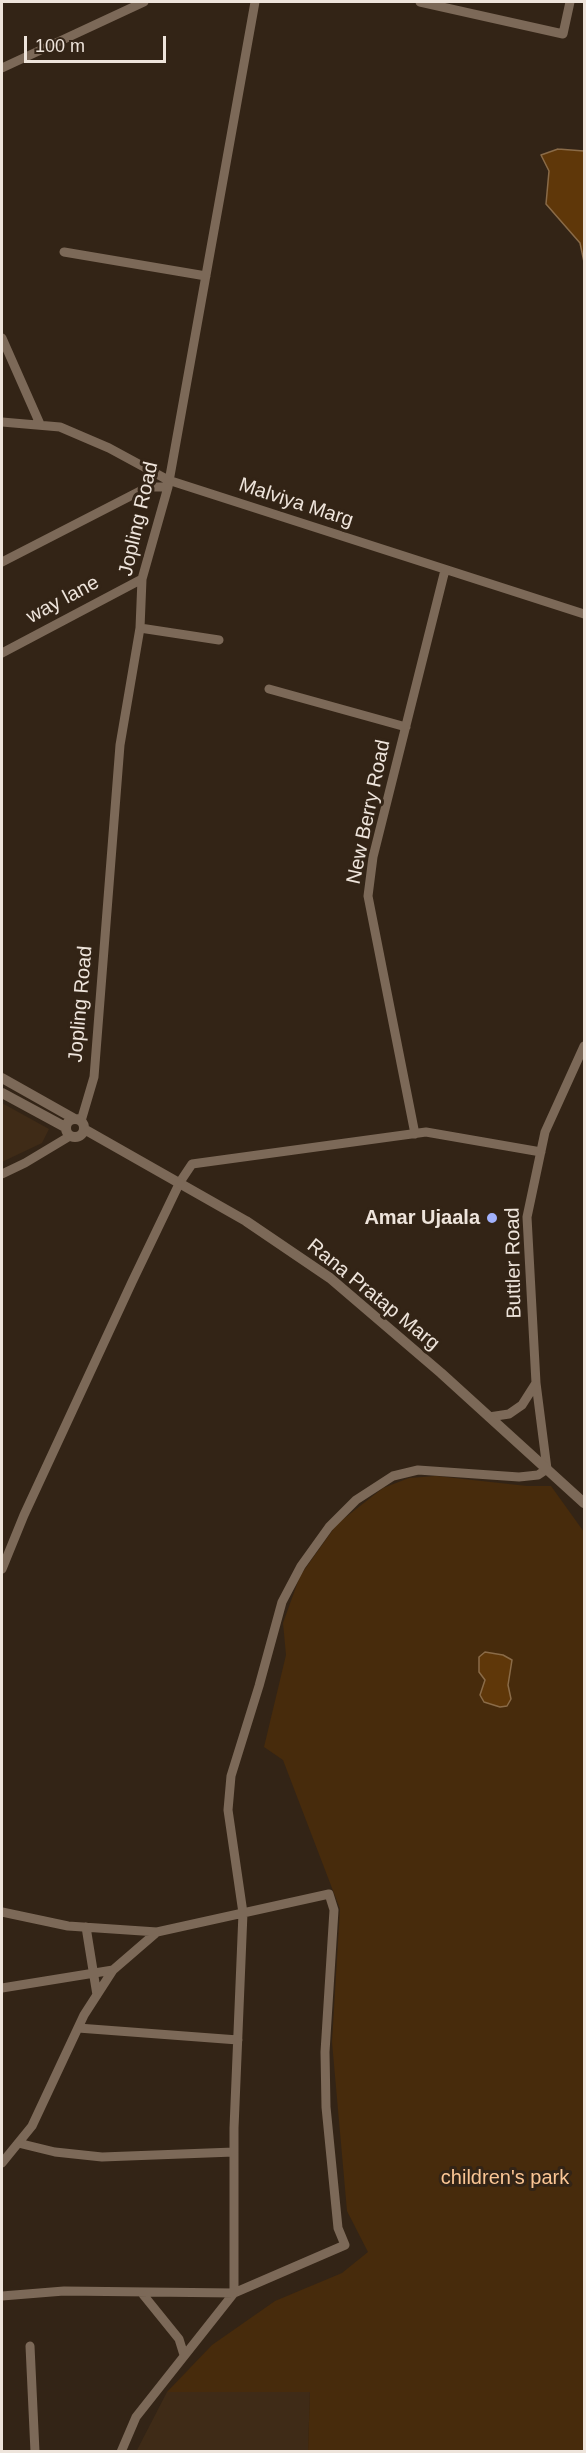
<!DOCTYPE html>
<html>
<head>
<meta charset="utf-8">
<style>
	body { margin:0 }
	#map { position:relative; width:586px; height:2453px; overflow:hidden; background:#332416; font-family:Arial,sans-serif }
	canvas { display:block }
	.frame { position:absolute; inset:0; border:3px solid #eee4db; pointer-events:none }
	.scale { position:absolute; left:24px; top:36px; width:142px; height:27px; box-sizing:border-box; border:3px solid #eee4db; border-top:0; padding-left:8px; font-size:18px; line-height:21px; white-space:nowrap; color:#eee4db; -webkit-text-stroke:4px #332416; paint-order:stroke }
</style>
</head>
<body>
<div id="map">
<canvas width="586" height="2453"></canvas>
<div class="frame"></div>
<div class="scale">100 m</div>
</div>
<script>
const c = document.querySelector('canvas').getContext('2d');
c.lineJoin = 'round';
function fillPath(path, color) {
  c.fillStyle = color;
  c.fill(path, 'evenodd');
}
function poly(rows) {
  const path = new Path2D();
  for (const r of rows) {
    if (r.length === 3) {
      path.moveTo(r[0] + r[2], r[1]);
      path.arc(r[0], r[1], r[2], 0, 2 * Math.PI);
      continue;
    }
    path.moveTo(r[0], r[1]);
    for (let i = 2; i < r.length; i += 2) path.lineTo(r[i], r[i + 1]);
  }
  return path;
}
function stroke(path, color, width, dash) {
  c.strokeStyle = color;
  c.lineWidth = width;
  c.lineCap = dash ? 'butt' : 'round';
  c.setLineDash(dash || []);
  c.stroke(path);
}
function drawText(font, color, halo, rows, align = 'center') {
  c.font = font + ' Arial,sans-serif';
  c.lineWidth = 6;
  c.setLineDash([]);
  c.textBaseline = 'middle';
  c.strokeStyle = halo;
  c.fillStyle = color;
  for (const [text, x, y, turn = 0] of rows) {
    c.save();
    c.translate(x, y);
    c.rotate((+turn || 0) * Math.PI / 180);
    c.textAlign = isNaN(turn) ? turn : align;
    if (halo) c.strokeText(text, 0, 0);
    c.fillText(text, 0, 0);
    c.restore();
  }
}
const built = poly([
	[2,1103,49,1129,42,1143,2,1162],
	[167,2392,310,2392,308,2451,136,2452]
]);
const green = poly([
	[436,1476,527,1486,551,1486,584,1532,584,2451,308,2451,310,2392,167,2392,212,2345,275,2301,342,2273,368,2252,347,2211,332,2042,340,1909,283,1760,264,1747,286,1655,283,1623,300,1576,337,1524,383,1488,409,1478]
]);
const water = poly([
	[558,149,584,151,584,262,580,243,546,204,549,171,541,155,558,149],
	[485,1652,503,1655,512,1660,508,1685,511,1699,507,1706,500,1707,484,1702,480,1695,485,1680,479,1672,479,1657,485,1652]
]);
const minor = poly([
	[420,2,563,34,570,2],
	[2,68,144,2],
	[64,252,206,276],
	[2,338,40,424],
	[2,422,60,427,109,448,168,480,584,614],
	[2,562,148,487,168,487],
	[140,628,219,640],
	[2,653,142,579],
	[269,689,406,727],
	[81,1121,94,1077,120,745,140,628,142,579,168,487,255,2],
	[415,1134,368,896,373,857,445,570],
	[2,1174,25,1163,70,1136],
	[489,1417,509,1414,522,1405,536,1383],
	[2,1569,24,1515,132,1282,180,1182,192,1164,426,1132,541,1152],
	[2,1912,68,1926,157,1932,329,1894,334,1910,325,2052,326,2107,338,2228,345,2245,234,2293,136,2417,121,2452],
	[86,1927,97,1995],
	[2,1988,113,1970],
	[78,2028,238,2040],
	[18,2143,55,2152,102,2157,234,2152],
	[2,2163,32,2126,84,2015,113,1970,157,1932],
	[141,2292,179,2339,184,2355],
	[2,2296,64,2291,234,2293,234,2128,243,1913,228,1810,231,1776,259,1686,282,1602,301,1566,329,1527,356,1500,393,1476,418,1470,519,1477,538,1475,547,1469,536,1383,527,1217,545,1132,584,1046],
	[30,2346,35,2452]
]);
const tertiary = poly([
	[2,1078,73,1118],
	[2,1093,65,1127],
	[75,1128,9],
	[84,1129,246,1221,330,1278,441,1373,584,1503]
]);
const markers = [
	[492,1218,6,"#a2b2fd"]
];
const streetNames = [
	["Malviya Marg",296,503,18],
	["Jopling Road",139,519,-77],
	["way lane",63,600,-28],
	["New Berry Road",369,812,-78],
	["Jopling Road",81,1004,-85],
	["Buttler Road",514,1263,-91],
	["Rana Pratap Marg",373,1295,39]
];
const poiNames = [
	["Amar Ujaala",480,1218]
];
const parkNames = [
	["children's park",505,2178]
];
fillPath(built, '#3f2b17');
fillPath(green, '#472b0c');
fillPath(water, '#5f3709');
stroke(water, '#8a6b48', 1.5);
stroke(minor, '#7c6958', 9);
stroke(tertiary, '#7c6958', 10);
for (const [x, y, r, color] of markers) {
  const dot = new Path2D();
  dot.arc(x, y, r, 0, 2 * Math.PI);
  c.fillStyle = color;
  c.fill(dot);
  stroke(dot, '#332416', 2);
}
drawText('20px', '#eee4db', '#332416', streetNames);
drawText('bold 20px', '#eee4db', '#332416', poiNames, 'right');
drawText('20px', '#fbc695', '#332416', parkNames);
</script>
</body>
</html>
